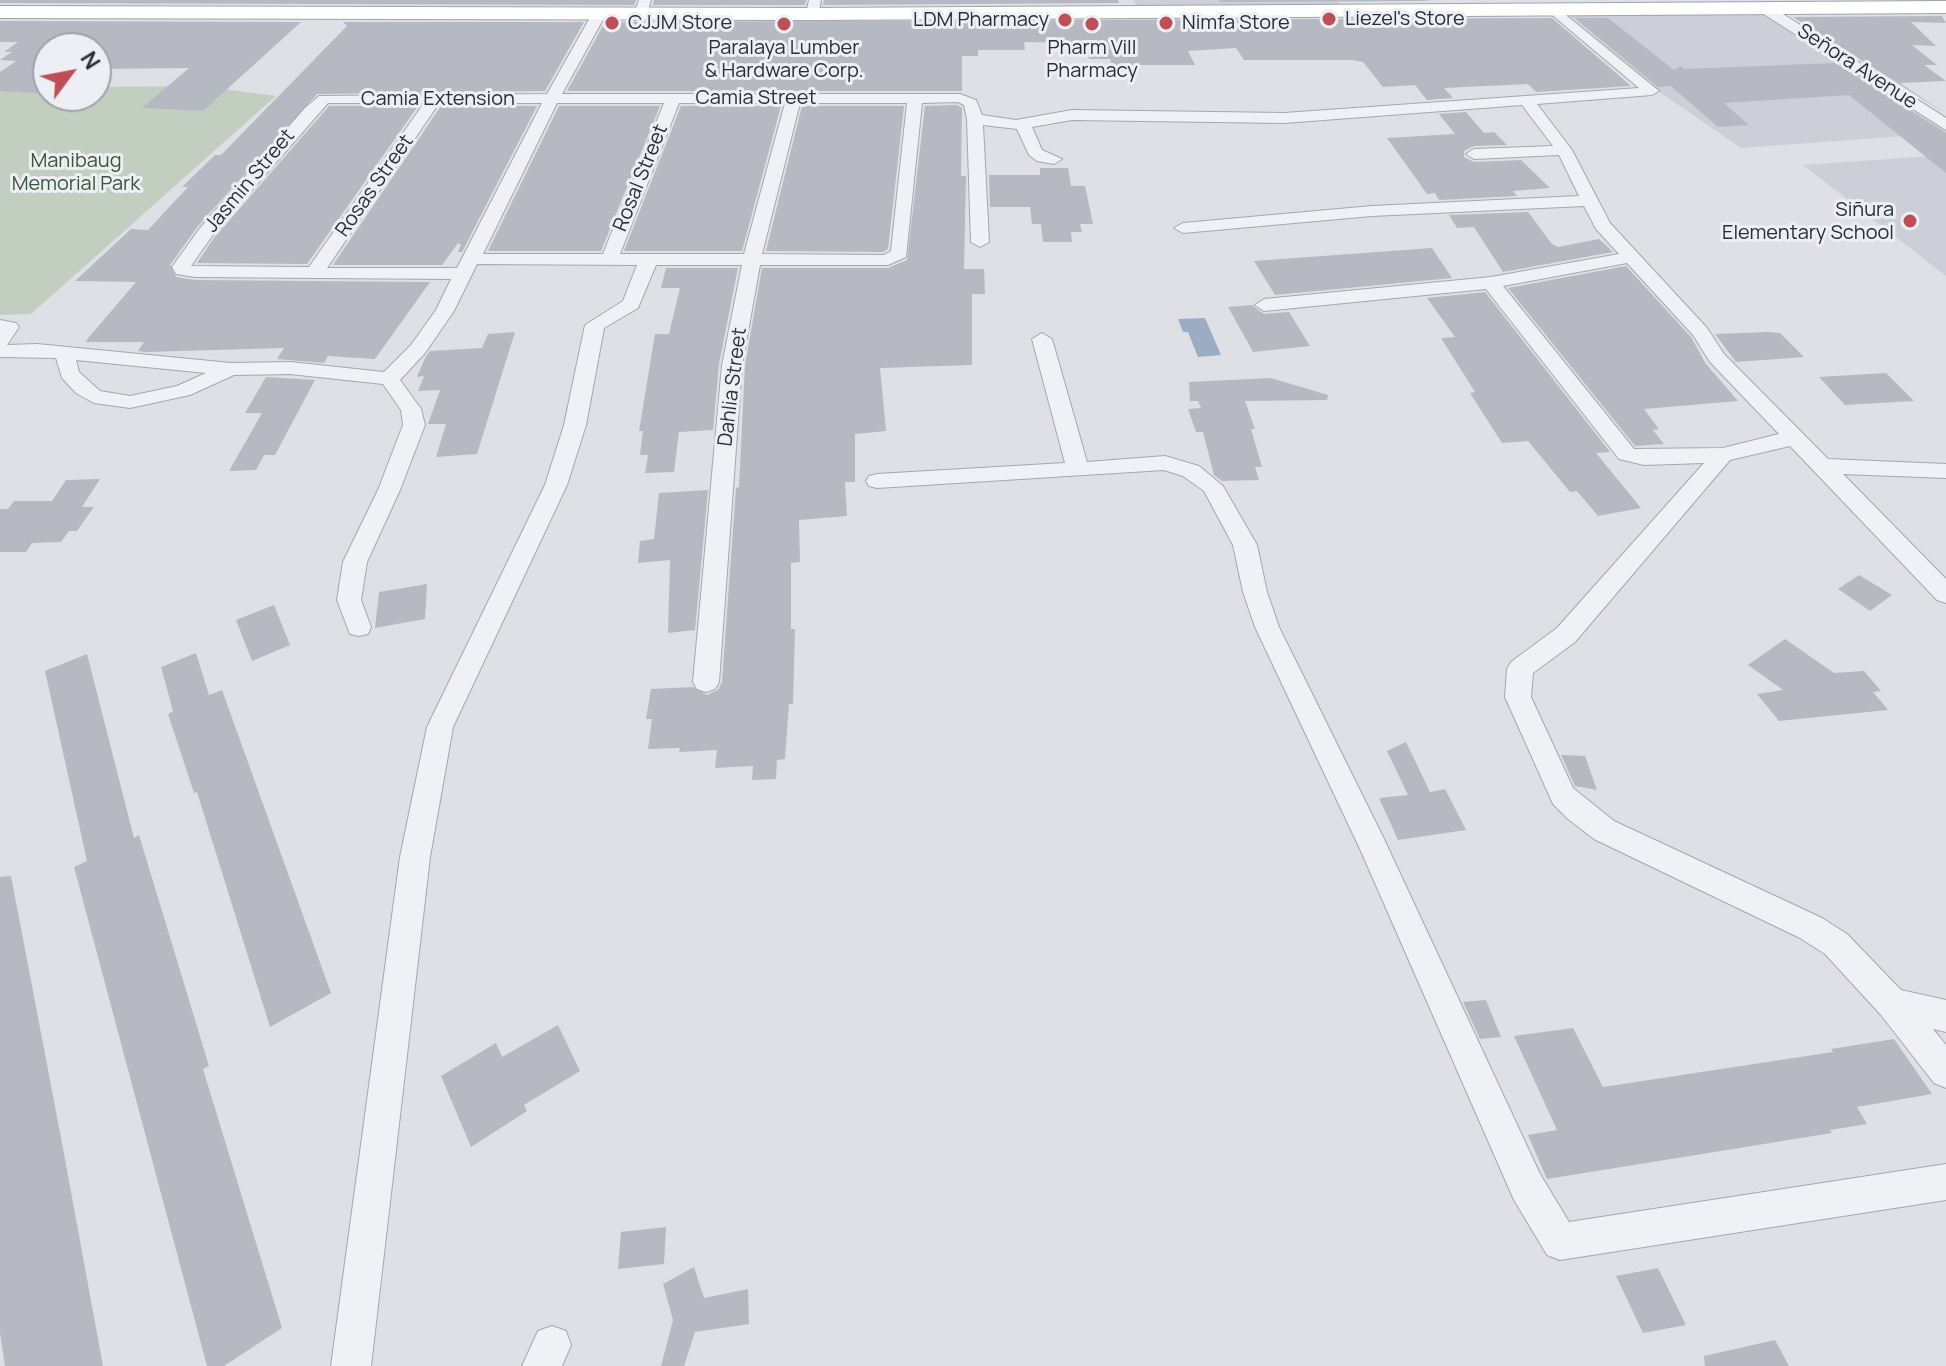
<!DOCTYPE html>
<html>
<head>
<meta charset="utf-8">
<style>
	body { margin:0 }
	#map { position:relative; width:1946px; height:1366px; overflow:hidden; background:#dee0e6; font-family:Manrope,sans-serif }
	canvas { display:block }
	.north { position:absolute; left:32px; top:32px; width:80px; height:80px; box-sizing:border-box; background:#edeff4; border:2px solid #9fa2aa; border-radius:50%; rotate:58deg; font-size:22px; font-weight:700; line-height:32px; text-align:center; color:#292e3b }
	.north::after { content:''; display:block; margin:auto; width:28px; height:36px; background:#bf4e57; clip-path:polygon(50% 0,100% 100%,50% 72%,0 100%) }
</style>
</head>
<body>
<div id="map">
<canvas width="1946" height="1366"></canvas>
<div class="north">N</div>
</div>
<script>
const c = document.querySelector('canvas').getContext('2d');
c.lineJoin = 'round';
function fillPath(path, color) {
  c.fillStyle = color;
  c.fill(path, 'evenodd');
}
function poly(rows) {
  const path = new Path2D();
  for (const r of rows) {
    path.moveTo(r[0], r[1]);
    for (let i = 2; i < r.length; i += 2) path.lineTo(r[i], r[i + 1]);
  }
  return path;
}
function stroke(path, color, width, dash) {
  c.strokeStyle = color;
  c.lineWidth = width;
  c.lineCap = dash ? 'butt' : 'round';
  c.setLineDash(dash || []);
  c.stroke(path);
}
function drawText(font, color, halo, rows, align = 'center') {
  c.font = font + ' Manrope,sans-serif';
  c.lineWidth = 6;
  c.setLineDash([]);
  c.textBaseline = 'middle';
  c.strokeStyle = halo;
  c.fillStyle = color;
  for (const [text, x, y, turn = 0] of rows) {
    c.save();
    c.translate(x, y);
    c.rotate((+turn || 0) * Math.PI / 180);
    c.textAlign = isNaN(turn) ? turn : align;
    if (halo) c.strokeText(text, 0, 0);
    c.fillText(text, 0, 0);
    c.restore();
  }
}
const built = poly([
	[1134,0,1337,0,1340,4,1136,6],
	[1765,13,1946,131,1946,133,1741,148,1658,91,1568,14],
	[1946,155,1946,276,1803,165]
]);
const green = poly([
	[0,75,48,79,48,96,96,96,96,87,201,86,276,96,31,314,0,315]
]);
const water = poly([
	[1205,318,1221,355,1198,357,1188,332,1183,332,1178,319]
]);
const building = poly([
	[0,0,636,0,634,5,0,3],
	[654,0,806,0,805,5,653,5],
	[824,0,1118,0,1119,3,823,5],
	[1219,0,1424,0,1433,1,1220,2],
	[1942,16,1946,23,1911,22,1936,46,1912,45,1937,65,1924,65,1946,81,1900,83,1946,114,1793,17],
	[1552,18,1631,86,1536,92,1528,84,1444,88,1453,98,1427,100,1415,85,1383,87,1363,62,1352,60,1244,60,1236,48,1188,51,1195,65,1112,65,1110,59,1089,59,1086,43,1024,42,1025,50,978,50,978,56,962,56,962,91,567,91,605,22],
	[1575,18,1608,18,1674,70,1681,66,1684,69,1835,63,1946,133,1946,173,1849,95,1724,103,1749,125,1718,127,1671,86,1658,87],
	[0,21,301,22,203,111,142,108,189,68,96,69,96,48,48,48,48,94,0,91,0,72,16,61,0,60,12,52,4,52,18,42,0,42],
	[343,22,584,22,545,91,317,94,198,226,170,265,176,277,195,280,430,282,375,359,328,356,324,363,277,359,284,348,146,352,138,351,144,342,85,342,136,282,75,281,131,229,148,230,188,187,182,187,215,155,221,155,347,26],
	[957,105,962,108,961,176,966,176,964,269,984,269,985,294,972,294,972,365,880,368,886,431,855,434,855,482,845,482,847,516,799,520,800,562,791,563,791,629,795,629,793,704,789,704,785,759,777,760,776,779,752,780,753,766,715,768,717,750,679,752,680,748,648,749,652,719,646,719,651,689,693,687,707,695,718,690,722,682,736,488,739,487,745,365,762,268,888,268,907,260,925,106],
	[329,106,418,106,307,264,197,263,214,238],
	[441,106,537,106,462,252,458,252,461,245,458,243,442,265,333,265],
	[559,106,660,106,601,251,488,251],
	[681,106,781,106,742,251,624,251],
	[802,106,904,106,888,249,883,252,766,251],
	[1466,112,1484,133,1494,132,1507,145,1474,146,1464,151,1464,157,1474,162,1521,160,1550,188,1513,191,1517,196,1439,200,1435,193,1427,194,1387,138,1455,134,1439,114],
	[1040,168,1068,168,1071,186,1085,186,1093,224,1080,224,1082,232,1071,232,1072,242,1043,242,1041,224,1032,224,1030,207,990,207,989,175,1040,175],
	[1528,212,1552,244,1558,247,1599,239,1613,252,1503,272,1474,227,1457,228,1449,215],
	[1432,248,1452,278,1275,295,1254,261],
	[1626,266,1691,337,1706,364,1738,401,1644,409,1659,429,1653,430,1664,444,1635,446,1508,288],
	[666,268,738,268,719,364,713,430,679,432,674,472,645,473,648,455,640,455,643,431,639,431,655,334,669,334,680,288,661,288],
	[1485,292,1610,452,1596,453,1641,508,1598,516,1577,491,1570,492,1528,441,1502,443,1470,393,1475,392,1441,338,1455,337,1427,298],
	[1252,305,1264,314,1289,312,1310,346,1253,352,1228,307],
	[515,332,477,454,436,457,446,424,428,424,440,390,418,391,424,376,417,377,425,358,430,351,482,348,488,334],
	[1768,332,1780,333,1804,357,1736,362,1715,334],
	[1886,373,1914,401,1845,405,1819,377],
	[266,377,315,380,275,455,264,455,256,470,229,471,262,413,245,413],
	[1271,378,1328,395,1327,400,1245,401,1255,429,1251,429,1262,467,1255,467,1259,480,1222,481,1214,475,1203,432,1196,432,1188,409,1201,408,1198,401,1190,401,1189,382],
	[100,479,82,507,94,507,77,531,69,531,61,542,32,543,26,552,0,552,0,509,8,509,14,501,52,501,66,480],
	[708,490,695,630,668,633,670,560,638,563,640,541,654,539,659,493],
	[1859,575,1892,595,1870,611,1838,589],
	[427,584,425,619,375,628,379,592],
	[274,605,290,645,252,661,236,620],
	[1785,639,1834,673,1864,671,1881,691,1873,692,1888,710,1779,721,1757,694,1783,690,1748,665],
	[196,653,209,695,222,690,331,993,270,1027,197,792,194,793,168,714,173,711,161,667],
	[87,654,134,838,139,835,209,1066,203,1069,282,1328,224,1366,207,1366,74,867,87,861,45,671],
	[1406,742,1430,792,1445,789,1466,830,1398,840,1379,798,1408,795,1387,751],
	[1561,755,1585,756,1597,790,1575,786],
	[11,876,62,1143,103,1366,5,1366,0,1333,0,877],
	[1486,1000,1501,1037,1480,1039,1463,1002],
	[558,1025,580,1071,524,1105,527,1111,471,1147,441,1076,496,1043,502,1057],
	[1573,1028,1603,1087,1833,1052,1831,1049,1894,1039,1932,1094,1857,1107,1867,1124,1830,1130,1832,1133,1547,1179,1528,1135,1557,1130,1514,1036],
	[666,1227,664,1264,618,1269,621,1232],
	[694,1267,704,1298,748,1289,749,1324,695,1332,684,1366,661,1366,673,1320,663,1284],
	[1658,1268,1686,1325,1643,1333,1616,1276],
	[1775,1340,1789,1366,1705,1366,1704,1356]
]);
const minor = poly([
	[639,0,651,0,646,17,634,14,639,0],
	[809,0,821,0,818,17,806,14,809,0],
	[1556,7,1659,91,1652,95,1537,104,1572,150,1610,223,1707,328,1724,354,1828,459,1946,464,1946,478,1843,474,1946,579,1946,603,1937,600,1790,446,1730,460,1575,642,1533,673,1531,697,1573,788,1614,821,1822,918,1847,934,1901,990,1946,1000,1946,1032,1933,1029,1946,1045,1946,1088,1934,1083,1881,1015,1825,954,1800,938,1594,839,1568,819,1553,804,1505,697,1507,669,1511,662,1557,628,1704,463,1644,465,1619,459,1486,289,1264,311,1255,305,1264,299,1491,277,1619,254,1596,229,1584,206,1372,216,1183,233,1174,228,1183,223,1372,206,1579,196,1559,155,1474,159,1466,154,1474,149,1553,146,1522,105,1284,123,1072,120,1032,127,1042,150,1062,159,1054,164,1037,161,1029,155,1017,129,983,125,989,242,980,247,971,242,967,119,964,105,958,102,922,103,906,257,888,265,760,265,742,365,719,682,715,689,706,692,697,689,693,682,722,365,742,265,656,265,638,308,604,328,586,425,567,485,453,727,430,857,371,1366,331,1366,400,857,427,727,545,485,564,425,585,325,623,301,637,265,477,264,454,311,425,353,400,380,421,409,425,425,400,490,367,562,361,600,371,627,368,634,359,636,350,634,337,600,343,562,378,490,403,425,401,410,383,384,290,374,234,375,190,395,130,408,94,403,76,393,62,378,56,358,0,357,0,320,16,323,19,327,7,345,37,344,231,363,290,362,384,372,411,345,436,310,451,279,195,277,176,274,172,267,200,228,305,108,319,96,547,94,592,14,599,10,606,14,562,94,960,94,976,100,982,115,1016,120,1072,110,1284,113,1639,88,1551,14,1549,11,1556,7],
	[328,103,424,103,309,267,191,266,212,236,328,103],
	[439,103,542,103,457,268,327,268,439,103],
	[557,103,664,103,603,254,483,254,557,103],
	[679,103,785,103,744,254,620,254,679,103],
	[800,103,907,103,891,251,884,255,762,254,800,103],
	[1627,263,1693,335,1710,362,1779,434,1723,448,1634,449,1503,286,1627,263],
	[76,360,206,373,177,386,130,396,100,391,79,372,76,360],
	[1762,7,1772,7,1946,118,1946,130,1762,13,1762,7],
	[1042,333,1052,339,1087,462,1165,456,1199,466,1223,486,1257,545,1267,592,1279,627,1384,839,1540,1174,1569,1222,1946,1164,1946,1200,1560,1260,1547,1255,1514,1200,1360,849,1255,627,1243,592,1233,545,1204,491,1183,476,1164,470,877,488,869,486,866,481,869,476,877,474,1065,463,1032,339,1042,333],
	[552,1326,566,1331,571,1345,562,1366,522,1366,538,1331,552,1326]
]);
const primary = poly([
	[1946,1,1946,13,813,20,0,18,0,6,813,8,1946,1]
]);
const markers = [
	[1329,19,8,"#bf4e57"],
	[1065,20,8,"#bf4e57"],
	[612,23,8,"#bf4e57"],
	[1166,23,8,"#bf4e57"],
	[784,24,8,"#bf4e57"],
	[1092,24,8,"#bf4e57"],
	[1910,221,8,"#bf4e57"]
];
const farPoinames = [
	["Liezel's Store",1345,19],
	["LDM Pharmacy",1049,20,"right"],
	["CJJM Store",628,23],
	["Nimfa Store",1182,23],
	["Paralaya Lumber",784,48,"center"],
	["& Hardware Corp.",784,71,"center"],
	["Pharm Vill",1092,48,"center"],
	["Pharmacy",1092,71,"center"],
	["Siñura",1894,210,"right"],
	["Elementary School",1894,233,"right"]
];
const farStreetnames = [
	["Señora Avenue",1857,67,33],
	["Camia Street",756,98],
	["Camia Extension",438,99],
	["Rosal Street",641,178,-68],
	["Jasmin Street",250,181,-50],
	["Rosas Street",375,186,-55],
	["Dahlia Street",733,387,-83]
];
const farParknames = [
	["Manibaug",76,161],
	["Memorial Park",76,184]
];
fillPath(built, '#cccfd7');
fillPath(green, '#c2cfc0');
fillPath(water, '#9cacc2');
fillPath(building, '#b6b9c2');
stroke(minor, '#a4a7af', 2);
stroke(primary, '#9ea4b0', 2);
fillPath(minor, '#f0f1f5');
fillPath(primary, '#fff');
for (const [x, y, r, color] of markers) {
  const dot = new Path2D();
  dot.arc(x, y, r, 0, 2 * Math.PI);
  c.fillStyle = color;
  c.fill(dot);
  stroke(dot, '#edeff4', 3);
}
drawText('20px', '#292e3b', '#edeff4', farPoinames, 'left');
drawText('20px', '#292e3b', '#edeff4', farStreetnames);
drawText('20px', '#3b5537', '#edeff4', farParknames);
</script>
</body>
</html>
